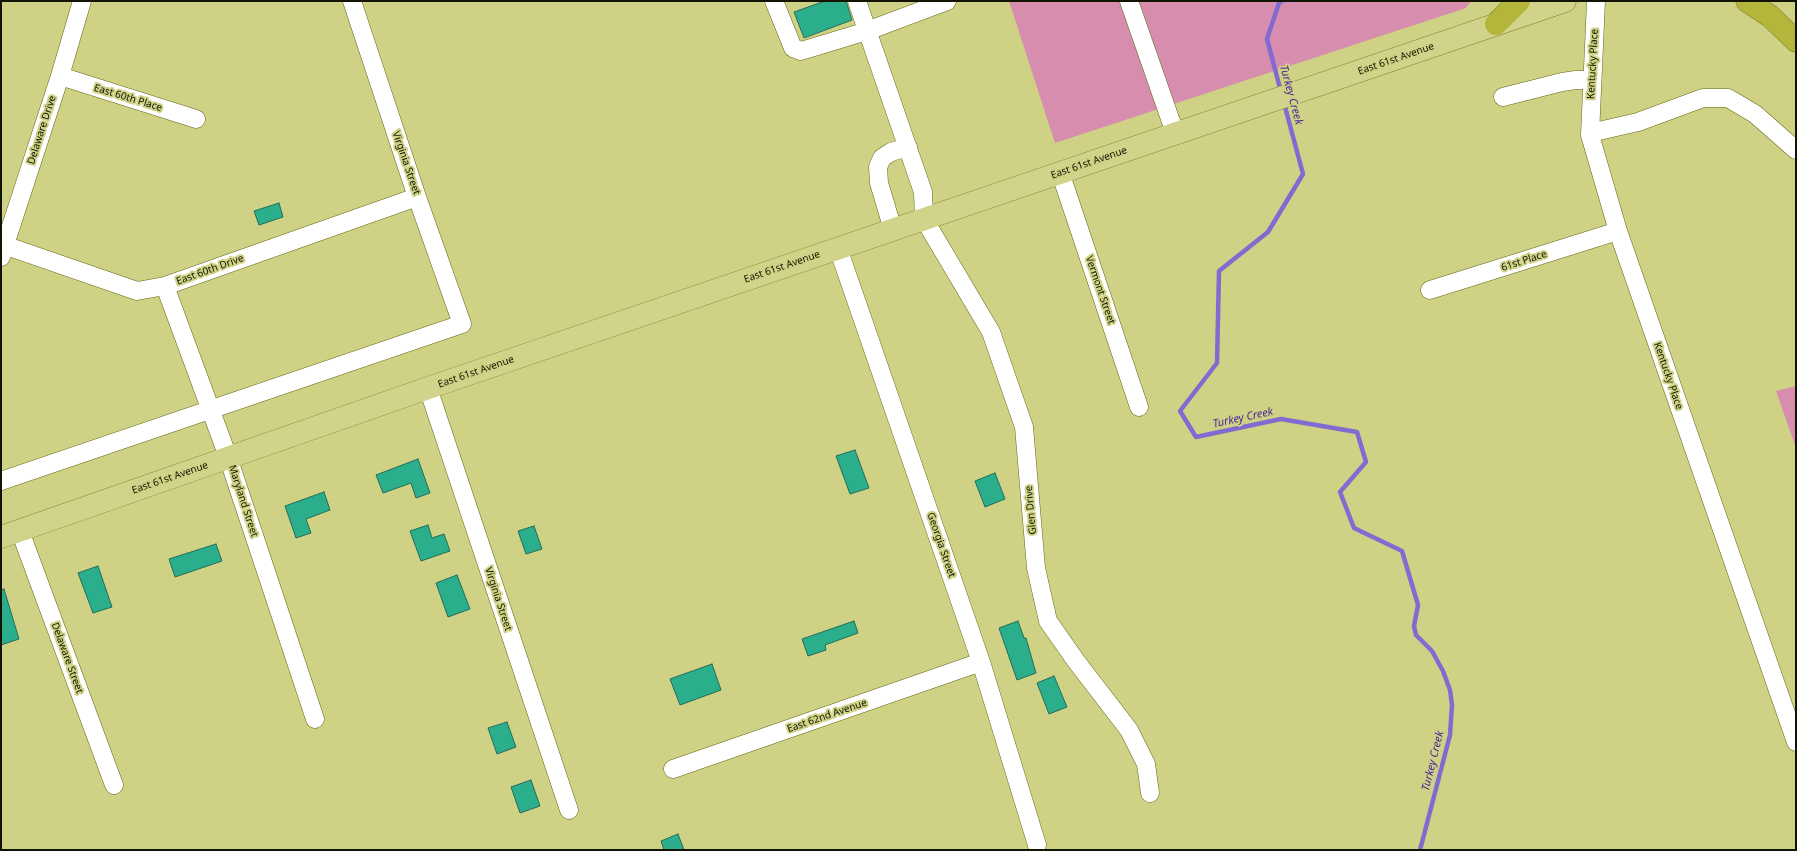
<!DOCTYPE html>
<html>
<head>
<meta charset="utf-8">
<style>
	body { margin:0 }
	#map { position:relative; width:1797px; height:851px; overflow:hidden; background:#cfd285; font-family:"Noto Sans",sans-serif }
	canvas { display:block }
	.frame { position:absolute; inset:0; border:2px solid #121300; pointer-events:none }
</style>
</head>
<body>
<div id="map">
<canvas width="1797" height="851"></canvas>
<div class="frame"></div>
</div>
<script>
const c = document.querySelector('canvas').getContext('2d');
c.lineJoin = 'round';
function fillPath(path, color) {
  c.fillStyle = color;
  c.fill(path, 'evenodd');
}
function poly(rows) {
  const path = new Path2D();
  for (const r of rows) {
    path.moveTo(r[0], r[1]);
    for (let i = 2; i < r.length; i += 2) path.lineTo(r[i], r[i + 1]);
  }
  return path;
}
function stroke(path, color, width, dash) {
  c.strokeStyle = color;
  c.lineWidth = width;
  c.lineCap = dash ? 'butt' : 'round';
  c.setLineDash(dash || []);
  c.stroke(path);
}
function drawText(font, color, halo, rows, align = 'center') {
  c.font = font + ' "Noto Sans",sans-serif';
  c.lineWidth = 4;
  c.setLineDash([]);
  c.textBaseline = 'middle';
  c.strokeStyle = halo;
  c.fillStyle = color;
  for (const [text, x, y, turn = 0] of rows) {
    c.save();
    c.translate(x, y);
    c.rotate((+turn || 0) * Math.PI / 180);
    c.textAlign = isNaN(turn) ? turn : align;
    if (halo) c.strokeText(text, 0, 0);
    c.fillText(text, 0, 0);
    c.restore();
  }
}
const green = poly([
	[1009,1,1471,1,1466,8,1055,143],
	[1796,386,1796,448,1776,391]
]);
const stream = poly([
	[1281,92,1267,39,1279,3,1282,1],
	[1284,103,1303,174,1268,232,1219,271,1217,363,1180,411,1196,437,1281,419,1357,432,1366,462,1340,492,1354,528,1402,551,1418,605,1414,626,1416,635,1432,651,1443,671,1450,690,1452,705,1450,735,1420,850]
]);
const building = poly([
	[825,1,846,1,852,20,804,38,794,12,825,1],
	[279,203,283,217,259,225,254,211,279,203],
	[855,450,869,488,850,494,836,456,855,450],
	[418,459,430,493,416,498,411,483,383,493,376,475,418,459],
	[995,473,1005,499,985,507,975,481,995,473],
	[324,492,330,510,306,519,311,533,296,538,285,506,324,492],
	[428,525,432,538,444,534,450,551,421,561,410,531,428,525],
	[534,526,542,549,526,554,518,531,534,526],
	[216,544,222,561,175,577,169,559,216,544],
	[98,566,112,607,93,613,78,573,98,566],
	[457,575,470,609,448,617,436,583,457,575],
	[4,589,19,639,1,645,1,590,4,589],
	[854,621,858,633,825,645,826,650,808,656,802,639,854,621],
	[1018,621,1024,638,1026,638,1036,673,1017,680,999,628,1018,621],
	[712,664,721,690,680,705,670,679,712,664],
	[1054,676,1067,707,1049,714,1037,683,1054,676],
	[507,722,516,747,497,754,488,728,507,722],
	[531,780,540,806,520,813,511,787,531,780],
	[678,834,684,850,664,850,661,841,678,834]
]);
const minor = poly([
	[774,1,793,48,801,51,867,31,947,1],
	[857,1,923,192,924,219,991,332,1024,427,1036,568,1048,621,1076,661,1129,730,1146,764,1150,793],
	[1129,1,1175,133],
	[1596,1,1590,135,1618,231,1796,742],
	[60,76,196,119],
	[1503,97,1562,82,1576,80,1592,80],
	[1590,133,1638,122,1703,98,1728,98,1755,114,1796,150],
	[1060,172,1139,407],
	[893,230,879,183,878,167,882,158,891,152,908,147],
	[1,244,137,291,165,286,417,197],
	[838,248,981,662,1037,845],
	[1,257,60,76,82,1],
	[165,286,228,457,315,719],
	[1430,290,1618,231],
	[428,388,569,810],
	[1,481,462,324,417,197,352,1],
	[20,531,114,785],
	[673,769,981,662]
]);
const major = poly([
	[1,537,428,388,1565,1]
]);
const highway = poly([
	[1747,1,1770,16,1796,41],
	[1496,24,1519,1]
]);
const streetNames = [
	["East 61st Avenue",1396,59,-19],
	["Kentucky Place",1593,64,-87],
	["East 60th Place",128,98,17],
	["Delaware Drive",42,130,-72],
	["Virginia Street",406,163,71],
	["East 61st Avenue",1089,163,-19],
	["61st Place",1524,261,-18],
	["East 61st Avenue",782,267,-19],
	["East 60th Drive",210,270,-20],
	["Vermont Street",1100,290,71],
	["East 61st Avenue",476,372,-19],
	["Kentucky Place",1668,376,71],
	["East 61st Avenue",170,478,-19],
	["Maryland Street",243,501,72],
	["Glen Drive",1031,510,-95],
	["Georgia Street",941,545,71],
	["Virginia Street",498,599,72],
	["Delaware Street",67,658,70],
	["East 62nd Avenue",827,716,-19]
];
const waterNames = [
	["Turkey Creek",1291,95,75],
	["Turkey Creek",1243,418,-12],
	["Turkey Creek",1433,761,-76]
];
fillPath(green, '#d68dae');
stroke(stream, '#806bd1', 4.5);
fillPath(building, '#2bae8c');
stroke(building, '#236c58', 1);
stroke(minor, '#656715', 19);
stroke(major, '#7b7d27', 23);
stroke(highway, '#7b7d27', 23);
stroke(minor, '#fff', 18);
stroke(major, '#d2d38a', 22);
stroke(highway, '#b4b63c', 22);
drawText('10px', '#121300', '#cfd285', streetNames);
drawText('italic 11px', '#481e99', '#cfd285', waterNames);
</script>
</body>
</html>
